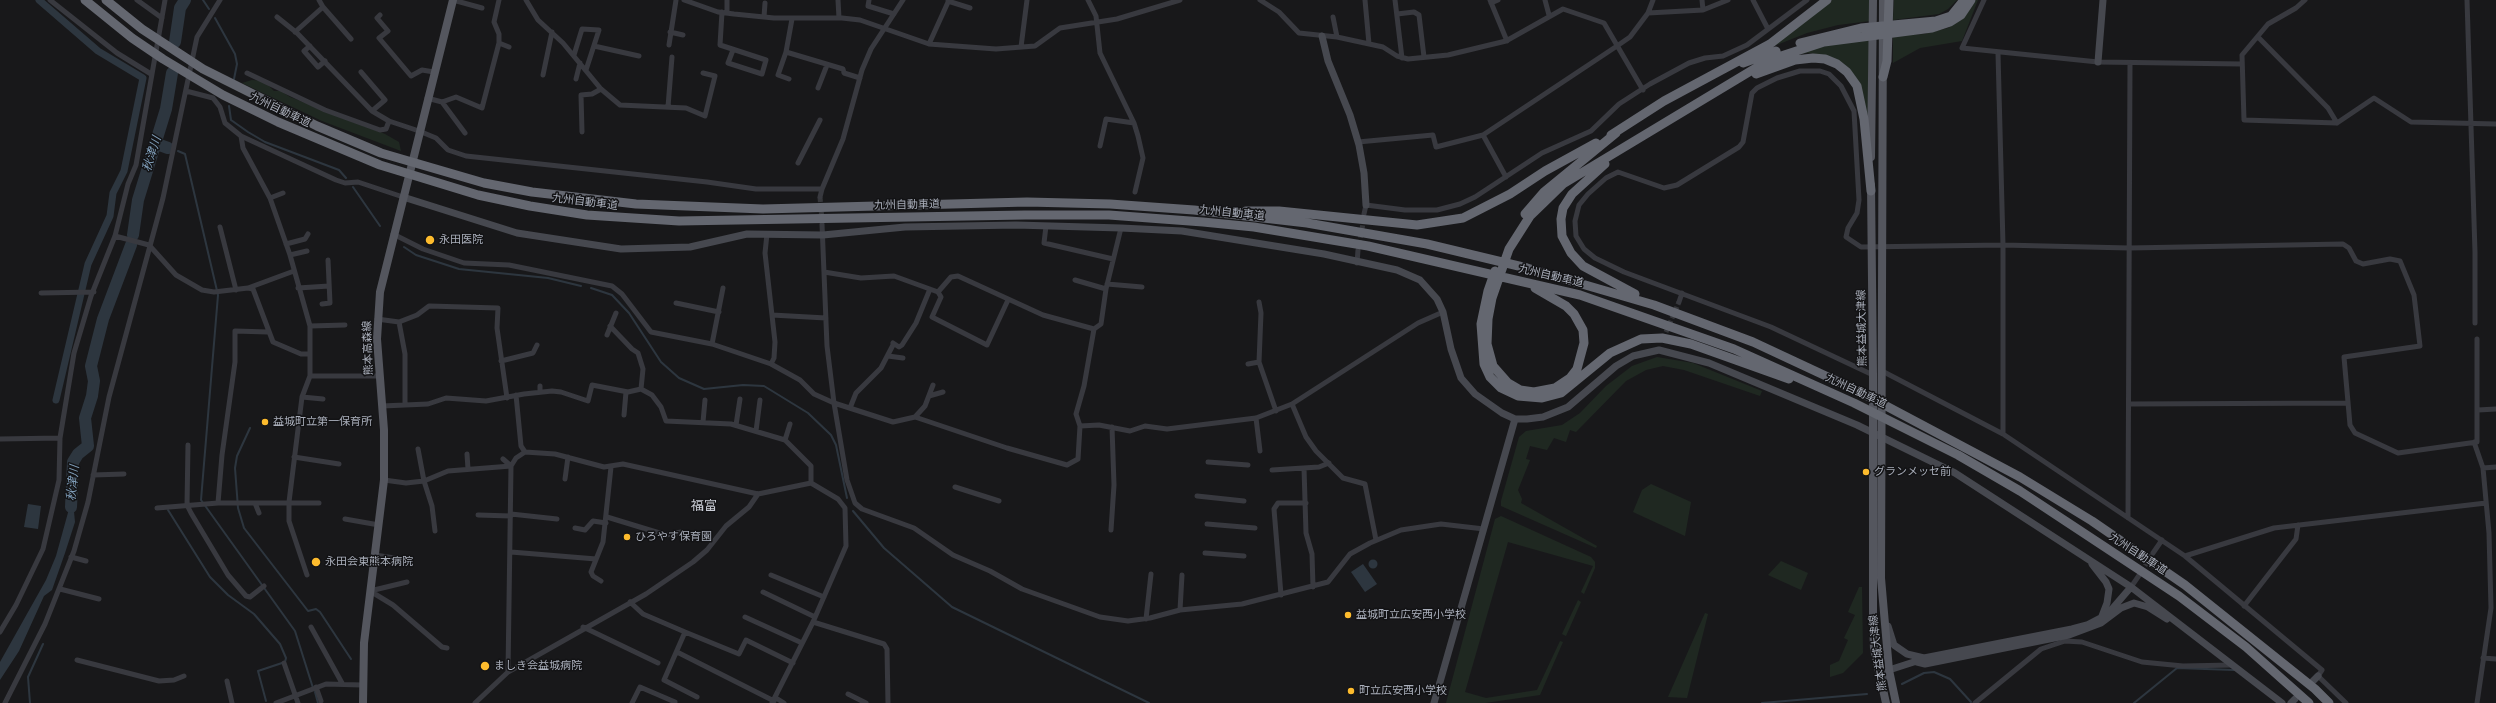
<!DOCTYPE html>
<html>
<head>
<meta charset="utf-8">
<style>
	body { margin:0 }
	canvas { display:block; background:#18181a }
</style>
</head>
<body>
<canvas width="2496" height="703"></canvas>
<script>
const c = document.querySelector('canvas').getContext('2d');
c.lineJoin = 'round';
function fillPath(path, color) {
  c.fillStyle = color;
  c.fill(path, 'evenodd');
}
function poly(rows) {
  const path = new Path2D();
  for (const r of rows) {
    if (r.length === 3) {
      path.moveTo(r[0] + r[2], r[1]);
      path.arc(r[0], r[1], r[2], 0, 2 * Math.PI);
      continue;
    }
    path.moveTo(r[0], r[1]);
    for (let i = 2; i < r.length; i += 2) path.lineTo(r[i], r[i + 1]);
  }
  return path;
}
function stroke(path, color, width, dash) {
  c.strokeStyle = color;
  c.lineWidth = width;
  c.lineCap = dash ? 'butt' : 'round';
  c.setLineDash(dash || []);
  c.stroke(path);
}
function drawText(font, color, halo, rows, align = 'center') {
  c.font = font + ' Cabin,"Noto Sans JP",sans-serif';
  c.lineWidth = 3;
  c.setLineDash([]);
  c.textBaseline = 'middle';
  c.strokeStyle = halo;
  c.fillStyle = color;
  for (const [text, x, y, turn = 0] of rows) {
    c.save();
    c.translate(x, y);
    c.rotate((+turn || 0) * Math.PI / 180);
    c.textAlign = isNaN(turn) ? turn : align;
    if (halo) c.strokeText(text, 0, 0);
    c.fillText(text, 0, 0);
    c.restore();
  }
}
const green = poly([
	[1832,0,1870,0,1870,21,1838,25,1807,33,1759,52],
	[1894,0,1957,0,1948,9,1939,14,1893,20],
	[1976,0,1978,0,1962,41,1920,48,1893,63,1893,36,1924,34,1948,28,1964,18],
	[1870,37,1868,119,1852,73,1843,63,1825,55,1807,53,1793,56,1801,51],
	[252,80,264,81,274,91,281,91,290,97,385,134,399,142,401,151,322,121,242,83],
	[1657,357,1693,363,1762,391,1760,396,1684,370,1663,366,1646,370,1626,381,1576,432,1570,430,1566,442,1554,438,1547,450,1530,446,1526,459,1530,460,1518,490,1522,499,1521,503,1597,546,1596,548,1501,506,1501,501,1519,437,1526,431,1562,425,1580,413,1606,386,1632,366],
	[1651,484,1691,502,1685,536,1633,512,1642,490],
	[1501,516,1591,557,1595,562,1595,568,1584,594,1581,592,1593,566,1508,542,1465,692,1486,698,1537,690,1560,641,1563,642,1540,695,1485,703,1446,703,1495,519],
	[1781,561,1808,573,1801,590,1768,575],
	[1859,587,1862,587,1863,653,1843,673,1830,677,1830,665,1839,661,1848,640,1844,638,1855,615,1848,612],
	[1578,600,1581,602,1566,636,1562,634],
	[1705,613,1708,614,1687,698,1668,697]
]);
const water = poly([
	[67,491,72,491,75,522,65,553,52,590,44,596,19,651,0,680,0,662,46,580,56,556,69,509],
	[28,504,41,506,38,529,24,527],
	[1373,564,4.5],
	[1363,564,1377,584,1365,592,1351,572]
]);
const stream = poly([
	[203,0,209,9],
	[215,18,235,54,237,64,234,79],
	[229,106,231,120,248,132,265,142,339,170,346,178],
	[178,151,185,154,218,295,201,500,295,631,313,688],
	[353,187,380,226],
	[404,247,416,255,459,269,548,278,581,286],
	[591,288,612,295,629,313,661,362,679,378,704,389,743,385,764,386,808,413,831,435,836,445,847,498],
	[250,428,237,456,235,468,238,508,244,528,308,611,316,609,320,612,351,659],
	[168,510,210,577,228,595,254,614,280,644,286,658,285,662,258,671,266,701],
	[853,511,884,548,952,607,1149,703],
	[1902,684,1924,673,1934,672,1950,679,1971,702],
	[315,692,318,703],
	[30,703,28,677,43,644],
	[1762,703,1867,694],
	[2134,703,2177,668,2234,670]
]);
const canal = poly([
	[39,0,98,51,143,78,124,171,113,193,110,216,88,264,56,400]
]);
const river = poly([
	[175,42,180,8,185,0],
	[157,144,168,148],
	[133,235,138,200,166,109,172,73],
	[71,507,73,462,78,454,88,446,85,418,92,396,94,381,91,366,103,319,131,245]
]);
const streetTunnel = poly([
	[820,197,822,220],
	[1359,245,1364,218],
	[1663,339,1679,302],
	[2141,572,2153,553]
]);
const street = poly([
	[50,0,117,53,151,74],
	[137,0,162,18],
	[319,0,323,7],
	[453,0,482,8],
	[526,0,538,20,563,43,601,89,620,105,686,108,705,116,715,76,703,73],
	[684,0,718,12,734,14,774,18,842,18,860,20,929,44,996,49,1035,46,1060,28,1117,19,1180,0],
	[838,0,839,18],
	[869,0,868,6,894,14],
	[1088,0,1096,16,1100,53,1134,123,1138,136,1143,158,1135,192],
	[1260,0,1279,12,1299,33,1337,37,1383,47,1397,56,1408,59,1448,55,1506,41,1563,9,1604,23,1643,90],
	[1365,0,1369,44],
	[1395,0,1402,58],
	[1490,0,1507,41],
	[1545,0,1549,15],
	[1702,0,1703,10],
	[1753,0,1768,29],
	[1984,0,1962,48,2098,62,2242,64],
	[2305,0,2296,8,2268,24,2242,55,2244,120,2337,123,2374,98,2411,122,2496,124],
	[2467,0,2475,252,2475,323],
	[948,1,970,8],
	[1491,3,1498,0],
	[722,12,720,45,766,60,762,74,728,63,733,50],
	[727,13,727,0],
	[1648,13,1653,0],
	[1397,14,1414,12,1419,15,1424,57],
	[380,15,377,18,388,31,379,38,411,76,422,70,434,72],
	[277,17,297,33,372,111,389,121],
	[764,17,765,3],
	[1333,17,1337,37],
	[295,32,323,7,351,39],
	[670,32,683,35],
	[2258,37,2328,108,2337,123],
	[499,43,499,34,494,22,499,0],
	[929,44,949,0],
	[669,45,676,0],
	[310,46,304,51,318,67,325,61],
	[594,46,639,56],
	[1021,47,1027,0],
	[786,52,792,19],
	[1998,53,2003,245,2003,434],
	[574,55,582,29,599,30,586,70],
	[361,72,385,100,372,111],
	[247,73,325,110,380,130,386,129,389,121,419,131,436,138,448,150,466,156,707,182,756,189,822,189],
	[543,75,552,32],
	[576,79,580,63],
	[789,79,778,75,786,52,843,69,844,73,860,78],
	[818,88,827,65],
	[186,91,213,98,220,107,225,123,241,136],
	[427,98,442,102,456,97,482,108,499,43,509,47],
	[442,102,465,133],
	[668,107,672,57],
	[582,132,581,95,592,94,601,89],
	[1483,135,1506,177],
	[1358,142,1433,135,1436,147,1483,135,1617,46,1630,37,1648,13,1703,10,1728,0],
	[1100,146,1106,119,1134,123],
	[798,163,820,120],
	[820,197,822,189,843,139,862,70,871,49,903,0],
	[270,198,283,193],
	[1364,214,1366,205,1405,210,1437,210,1460,204,1475,197,1542,153,1591,131,1619,104,1650,84,1689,63,1705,58,1723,56,1747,45,1807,0],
	[822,224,827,346,834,403,847,480,855,503,862,509,914,528,953,555,990,571,1022,589,1100,617,1128,621,1150,618,1180,610,1242,604,1328,582,1350,554,1370,543,1401,530,1441,524,1484,529],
	[1046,226,1044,243,1113,259],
	[220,227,236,290],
	[393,234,423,249,464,263,509,265,612,286,622,294,651,332,712,344,771,364,800,380,814,394,834,403,893,422,915,417,1007,448,1067,465,1078,459,1080,426,1076,414,1084,386,1094,329,1043,315,958,276,951,277,938,292,894,276,861,278,824,272],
	[767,234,765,253,775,342,774,358,771,364],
	[115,236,149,245,176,275,202,290,214,292,248,288,253,289,273,342,301,354,308,354],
	[286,244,305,239,308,234],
	[290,255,307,251],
	[1357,263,1358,250],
	[1075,280,1106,289],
	[1107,284,1142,287],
	[248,288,294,271],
	[298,288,329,286],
	[938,292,941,297,932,317,987,345,1008,300],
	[41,293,94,292],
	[1259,302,1261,313,1259,362,1276,411],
	[1679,302,1682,293],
	[676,303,719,312],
	[322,304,330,303,328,260],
	[772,315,826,318],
	[377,319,399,322,417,315,429,306,498,308,497,328,507,398],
	[399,322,405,354,405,405],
	[310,326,345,325],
	[610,326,632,349,638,353,643,369,641,389],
	[1094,329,1101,324,1106,289,1121,228],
	[607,335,616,313],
	[893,343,899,347,902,345,916,323,930,289],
	[712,344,723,288],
	[888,356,903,358],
	[501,361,533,353,537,345],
	[1248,364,1259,362],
	[1882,371,2003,434,2185,556,2322,670,2318,676,2346,703],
	[1873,375,1771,327,1624,272,1595,258,1584,249,1576,236,1575,221,1579,205,1588,194,1606,178,1618,172,1664,188,1677,185,1739,147,1743,142,1752,93,1757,88,1777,78,1800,71,1820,71,1829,74,1841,86,1854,111,1859,200,1857,213,1848,228,1846,237,1861,247,2003,245,2129,248,2343,244,2349,248,2356,261,2363,264,2390,259,2400,261,2414,295,2420,346,2344,357,2350,425,2355,433,2398,453,2477,442,2477,339],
	[310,376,379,376],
	[540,386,540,392],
	[516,395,521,446,525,452],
	[929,396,943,392],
	[302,397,323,399],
	[1292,404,1306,437,1316,451,1343,478,1365,484,1376,540],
	[2129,404,2347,403],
	[382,406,428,404,446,398,486,401,524,394,552,391,561,392,588,401,592,385,628,392,641,389,652,395,661,407,666,421,731,424,785,440,811,466,811,483],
	[850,408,856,393,881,368,893,345],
	[2478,410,2496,409],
	[624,415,626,392],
	[915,417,925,406,933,385],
	[1256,418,1260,451],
	[703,422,705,400],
	[736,425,740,399],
	[1080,426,1099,425,1130,431,1145,426,1167,429,1256,418,1292,404,1418,323,1443,312],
	[756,431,760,400],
	[0,439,60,438],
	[785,440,790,424],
	[2474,442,2483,468,2489,533,2491,608,2477,703],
	[188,445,187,505,191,513,228,575,246,596,250,597,264,586],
	[418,449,424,481,432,506,435,531],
	[467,454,468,469],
	[294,457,339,464],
	[503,459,511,466],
	[1208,462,1248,465],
	[1304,468,1306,533,1312,554,1313,587],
	[2483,468,2496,467],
	[1272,470,1319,467,1329,463],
	[93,475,124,474],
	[565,479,568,457],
	[384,480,406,483,424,481,448,471,511,466],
	[955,487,999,501],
	[1197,496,1244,501],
	[218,503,222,455,235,362,235,331,268,332],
	[255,503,259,513],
	[157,508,218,503,319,503],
	[511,514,557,519],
	[478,515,511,516],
	[607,517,666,535,681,532],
	[2128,518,2130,63],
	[345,519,379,525],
	[1207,524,1255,528],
	[575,528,585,530,593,521,606,523],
	[1111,530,1114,485,1112,427],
	[511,552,596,559],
	[1205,553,1244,556],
	[2153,553,2162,540],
	[375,555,407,560],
	[2185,556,2274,528,2486,503],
	[71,557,86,561],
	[307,575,289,521,289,502,302,397,310,376,310,326,290,255,270,198,243,148,241,136,336,180,345,183,358,182,403,197],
	[771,575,824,597],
	[601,581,593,576,591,572,603,542,611,467],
	[2131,587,2140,574],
	[60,589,99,599],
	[370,591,393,605,442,647,447,648],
	[370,591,407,582],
	[763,592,815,617],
	[1281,595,1274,509,1278,503,1306,503],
	[630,602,643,614,685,632,664,680,697,697],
	[2244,606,2296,539,2298,525],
	[1180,610,1182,575],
	[745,617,802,643],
	[1146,619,1151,574],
	[813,622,884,644,887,649,888,703],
	[311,627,342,683],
	[583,627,658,663],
	[0,632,16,605,43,549,59,480,60,438,74,353,91,296,115,236,128,184,136,165,165,0],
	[685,632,739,654,746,640,793,663],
	[677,652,774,701],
	[2483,658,2496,659],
	[77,660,159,681,174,680,184,676],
	[284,663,298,703],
	[508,672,511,466,516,458,525,452,555,454,604,467,623,464,758,494,811,483,838,499,845,508,846,546,813,622,772,703],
	[227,681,232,703],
	[316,687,321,701],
	[848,694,866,703],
	[776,698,784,703],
	[5,703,45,624,74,551,88,502,109,397,163,198,197,37,220,0],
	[276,703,326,684,362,685],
	[475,703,508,672,646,594,693,562,707,550,726,526,749,507,758,494],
	[632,703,640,687,675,702],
	[1975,703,2041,649,2065,641,2082,642,2142,662,2183,666,2232,665]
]);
const secondary = poly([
	[1322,36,1328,61,1350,115,1359,145,1364,173,1366,205],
	[2098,62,2103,0],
	[403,197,517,233,621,249,690,247,747,234,823,235,905,227,1016,225,1121,228,1182,231,1324,254,1397,270,1420,280,1437,299,1443,312,1451,349,1461,378,1475,394,1502,413,1515,419,1527,419,1543,417,1568,407,1616,366,1633,356,1659,350,1709,363,1857,425,1955,473,2131,587,2282,703],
	[2092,564,2106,582,2109,589,2107,603,2102,616],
	[2106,616,2131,587],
	[1888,626,1894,645,1907,654,1924,658,2072,629,2087,625,2108,614],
	[1917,662,1925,664,2069,635,2101,623,2121,608,2134,603,2148,607,2167,619],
	[2313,681,2318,676],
	[1881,684,1889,670,1920,660],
	[1434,703,1515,419],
	[2291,703,2295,699]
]);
const primary = poly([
	[1883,0,1881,578,1889,670,1896,703],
	[1871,157,1873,0],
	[1871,185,1873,375,1873,618,1874,649,1886,703],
	[363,703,364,643,384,480,384,430,377,339,380,292,453,0]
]);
const highway = poly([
	[85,0,132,38,163,59,223,95,278,122,380,165,478,195,530,206,587,215,679,221,1025,215,1109,215,1203,222,1254,227,1368,246,1580,295,1734,349,1854,403,1958,455,2020,491,2179,596,2246,647,2309,703],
	[106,0,142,29,203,69,317,126,381,153,484,183,532,192,636,204,763,209,1027,202,1110,204,1194,210,1307,223,1427,244,1527,268,1654,305,1753,342,1858,391,2020,477,2092,521,2185,585,2315,689,2329,703],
	[1800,43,1861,28,1936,21,1951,16,1964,0],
	[1743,63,1776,51],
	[1756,74,1795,60,1813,58,1825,59,1837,64,1847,72,1857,86,1864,119,1871,191],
	[1883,77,1887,61,1889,0],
	[1611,135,1664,101,1770,44,1827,0],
	[1605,164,1572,194,1563,208,1561,219,1562,236,1571,253,1583,266,1635,294],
	[1246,211,1279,211,1417,225,1463,218,1510,194,1545,171,1596,143],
	[1525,214,1544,192,1616,133],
	[1495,271,1488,291,1481,324,1484,364,1490,377,1501,388,1518,396,1542,398,1561,393,1610,353,1641,339,1662,338,1691,344,1789,379],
	[1535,288,1566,306,1574,314,1583,330,1584,343,1577,369,1570,378,1555,388,1534,392,1520,390,1508,383,1493,366,1487,344,1488,319,1492,298,1509,249,1530,216,1563,184,1769,60,1824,42,1932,28,1950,22,1961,15,1971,0]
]);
const markers = [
	[430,240,5,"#fdbb2d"],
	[265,422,4,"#fdbb2d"],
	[1866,472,4,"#fdbb2d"],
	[627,537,4,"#fdbb2d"],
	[316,562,5,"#fdbb2d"],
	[1348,615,4,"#fdbb2d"],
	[485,666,5,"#fdbb2d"],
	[1351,691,4,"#fdbb2d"]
];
const streetNames = [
	["九州自動車道",280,110,25],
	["九州自動車道",585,202,7],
	["九州自動車道",907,205,-1],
	["九州自動車道",1232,213,6],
	["九州自動車道",1551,276,13],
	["熊本益城大津線",1862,328,-91],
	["熊本高森線",368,348,-92],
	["九州自動車道",1856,391,25],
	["九州自動車道",2138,554,33],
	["熊本益城大津線",1878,653,-97]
];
const poiNames = [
	["永田医院",439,240],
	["益城町立第一保育所",273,422],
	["グランメッセ前",1874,472],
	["ひろやす保育園",635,537],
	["永田会東熊本病院",325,562],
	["益城町立広安西小学校",1356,615],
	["ましき会益城病院",494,666],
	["町立広安西小学校",1359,691]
];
const waterNames = [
	["秋津川",152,154,-73],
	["秋津川",73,483,-84]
];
const quarterNames = [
	["福富",704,506]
];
fillPath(green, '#1f2821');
fillPath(water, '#2d363f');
stroke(stream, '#2d363f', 2);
stroke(canal, '#2d363f', 7);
stroke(river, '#2d363f', 12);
stroke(streetTunnel, '#35363a', 5, [5, 2.5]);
stroke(street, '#38393f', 5);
stroke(secondary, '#46484f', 7);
stroke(primary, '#54565e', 8);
stroke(highway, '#646770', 9);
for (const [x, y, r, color] of markers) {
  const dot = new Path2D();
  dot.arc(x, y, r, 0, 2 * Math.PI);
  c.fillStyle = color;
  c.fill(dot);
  stroke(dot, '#131315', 1.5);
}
drawText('11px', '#a9aeba', '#131315', streetNames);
drawText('11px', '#a9aeba', '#131315', poiNames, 'left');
drawText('italic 12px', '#7e9cb7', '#131315', waterNames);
drawText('13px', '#cacdd6', '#131315', quarterNames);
</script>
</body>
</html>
